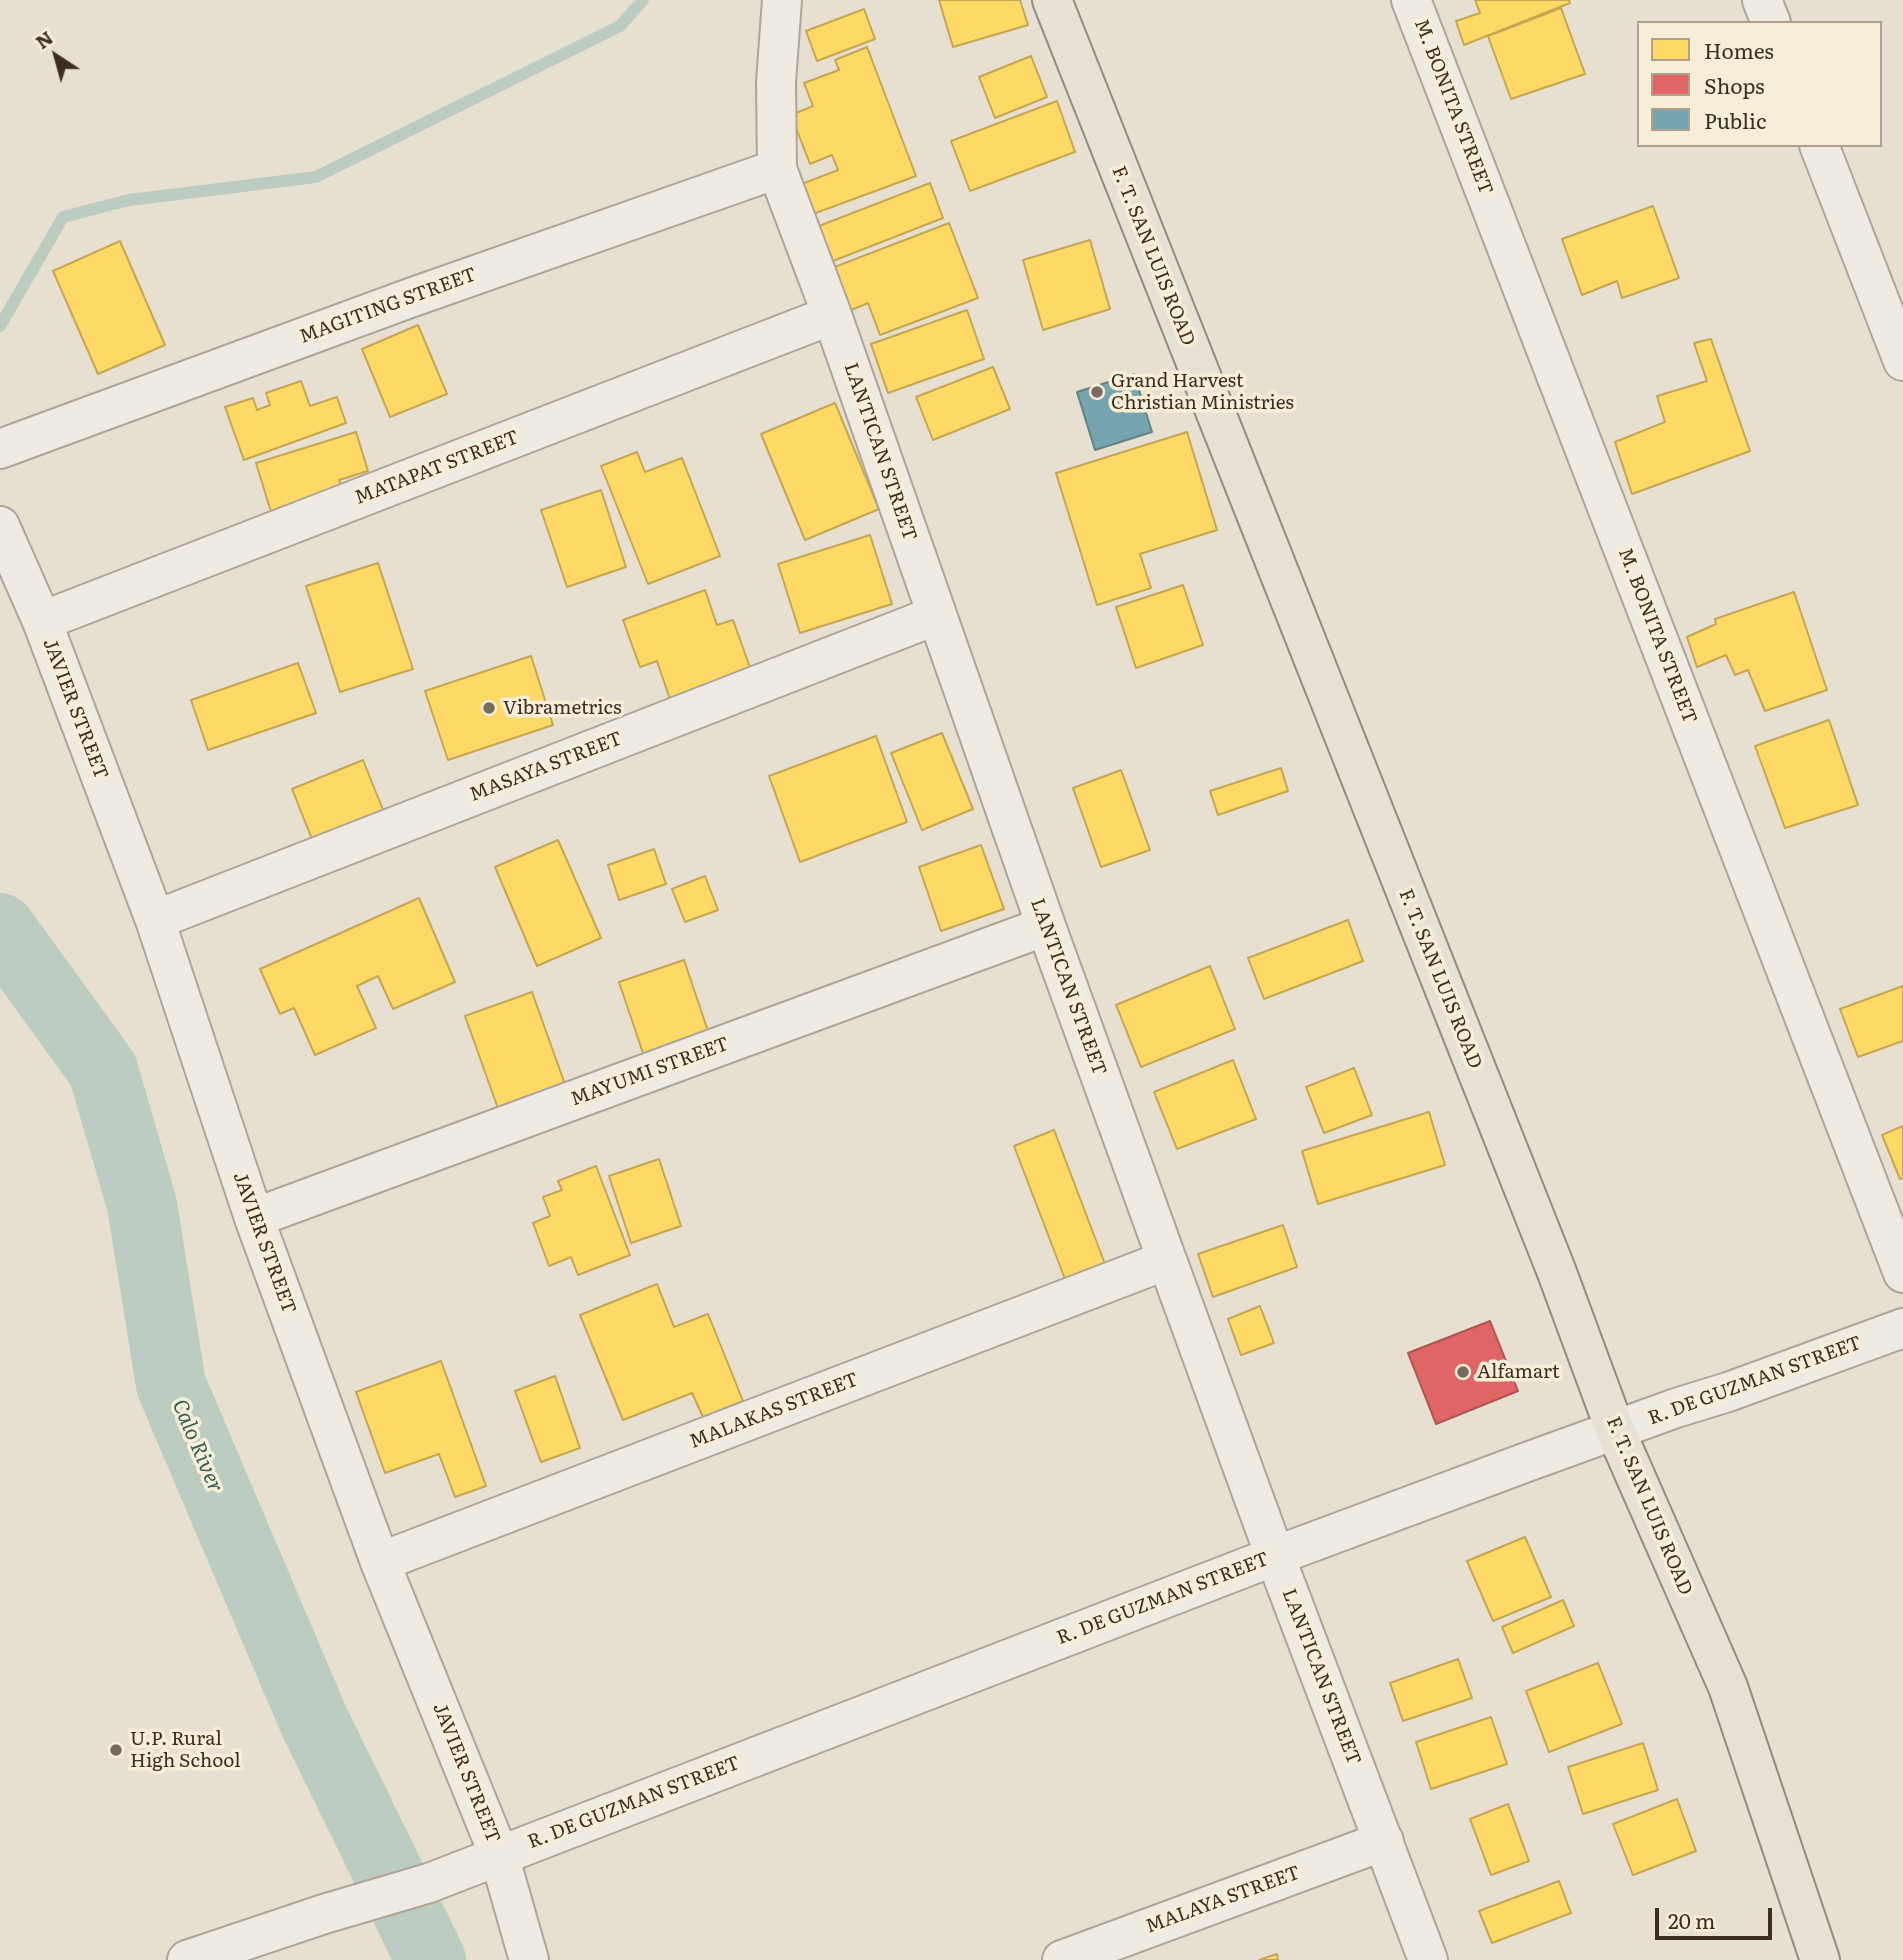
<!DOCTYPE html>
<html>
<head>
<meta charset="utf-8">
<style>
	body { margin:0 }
	#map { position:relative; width:1903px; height:1960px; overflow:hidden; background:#e7e0d1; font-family:Literata,serif }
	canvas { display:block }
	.legend { position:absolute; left:1637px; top:21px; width:245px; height:126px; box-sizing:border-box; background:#f7eed8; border:2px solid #ada18e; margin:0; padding:9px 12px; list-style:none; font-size:21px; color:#3d2e20 }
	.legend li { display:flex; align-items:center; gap:14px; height:35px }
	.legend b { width:35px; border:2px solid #ada18e }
	.north { position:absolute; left:21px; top:21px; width:70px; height:70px; -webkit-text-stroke:5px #f7eed8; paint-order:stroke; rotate:324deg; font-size:19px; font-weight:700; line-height:28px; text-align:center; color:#3d2e20 }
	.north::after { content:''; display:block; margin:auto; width:24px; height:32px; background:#3d2e20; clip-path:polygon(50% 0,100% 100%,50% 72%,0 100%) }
	.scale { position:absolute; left:1655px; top:1908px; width:117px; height:32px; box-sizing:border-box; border:4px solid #3d2e20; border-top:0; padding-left:9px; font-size:21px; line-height:24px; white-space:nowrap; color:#3d2e20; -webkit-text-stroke:5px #f7eed8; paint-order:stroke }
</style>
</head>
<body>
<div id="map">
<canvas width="1903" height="1960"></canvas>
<ul class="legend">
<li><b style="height:19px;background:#ffd966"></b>Homes</li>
<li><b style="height:19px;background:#e06666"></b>Shops</li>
<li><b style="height:19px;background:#76a5af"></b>Public</li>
</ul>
<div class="north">N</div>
<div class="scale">20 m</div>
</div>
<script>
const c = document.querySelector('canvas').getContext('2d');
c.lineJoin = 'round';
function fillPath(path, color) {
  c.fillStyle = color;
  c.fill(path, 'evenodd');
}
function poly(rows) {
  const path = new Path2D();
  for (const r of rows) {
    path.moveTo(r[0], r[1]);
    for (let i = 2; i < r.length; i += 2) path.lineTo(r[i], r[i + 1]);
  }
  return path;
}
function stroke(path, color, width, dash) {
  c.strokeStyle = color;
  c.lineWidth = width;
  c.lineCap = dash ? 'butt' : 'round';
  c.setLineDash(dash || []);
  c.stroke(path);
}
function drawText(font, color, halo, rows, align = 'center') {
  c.font = font + ' Literata,serif';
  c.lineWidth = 7;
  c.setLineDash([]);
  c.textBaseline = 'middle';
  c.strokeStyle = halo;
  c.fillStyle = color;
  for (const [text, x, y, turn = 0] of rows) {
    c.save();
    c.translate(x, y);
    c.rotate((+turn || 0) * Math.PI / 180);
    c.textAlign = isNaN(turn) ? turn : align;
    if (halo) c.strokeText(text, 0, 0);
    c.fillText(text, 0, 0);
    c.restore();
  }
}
const homes = poly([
	[939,0,1020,0,1028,25,953,47,939,0],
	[1475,0,1569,0,1570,3,1464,45,1456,21,1480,13,1475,0],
	[1561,8,1585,74,1511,99,1488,36,1561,8],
	[864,9,875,39,817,61,806,31,864,9],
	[867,47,916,176,813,214,802,184,838,170,832,155,810,164,791,115,813,106,804,83,839,70,835,60,867,47],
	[1031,56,1047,97,995,118,979,77,1031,56],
	[1057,101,1075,152,970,191,951,141,1057,101],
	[930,183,943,218,833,261,819,226,930,183],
	[1653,206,1679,278,1622,298,1617,281,1582,295,1562,239,1653,206],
	[949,223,978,298,880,335,868,303,849,311,832,268,949,223],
	[1090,240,1110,309,1043,330,1023,260,1090,240],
	[120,241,165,345,98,374,53,271,120,241],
	[967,310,984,359,888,393,871,344,967,310],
	[418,325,447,394,390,417,362,349,418,325],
	[1711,339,1750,451,1632,494,1615,442,1665,422,1657,396,1707,381,1694,343,1711,339],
	[993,367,1010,409,933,440,916,397,993,367],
	[301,381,310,406,337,397,346,423,244,460,225,407,253,398,257,410,270,405,266,393,301,381],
	[835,403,879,509,805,540,761,434,835,403],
	[356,432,368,471,339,480,343,492,272,515,256,463,356,432],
	[1187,432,1217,530,1140,554,1151,588,1097,605,1056,473,1187,432],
	[637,452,645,472,682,458,720,556,648,584,601,466,637,452],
	[601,490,626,567,567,587,541,510,601,490],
	[870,535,892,604,800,633,778,564,870,535],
	[378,563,413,669,340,692,306,586,378,563],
	[1183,585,1203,645,1136,668,1116,607,1183,585],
	[705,590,717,625,733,620,752,673,671,702,657,661,640,667,623,620,705,590],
	[1794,592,1827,690,1765,711,1748,670,1735,675,1726,655,1697,667,1687,637,1716,624,1715,619,1794,592],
	[531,656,553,725,448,760,425,691,531,656],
	[298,663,316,713,208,750,191,700,298,663],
	[1829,720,1858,805,1785,828,1755,746,1829,720],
	[942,733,973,809,922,830,891,753,942,733],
	[876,736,907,822,800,862,769,776,876,736],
	[363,760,389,825,318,854,292,789,363,760],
	[1281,768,1288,791,1218,815,1210,791,1281,768],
	[1121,770,1150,850,1101,867,1073,788,1121,770],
	[558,840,601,938,537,966,495,867,558,840],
	[981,845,1004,909,941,931,919,867,981,845],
	[654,849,666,884,619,900,608,865,654,849],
	[705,876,718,910,685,922,672,889,705,876],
	[419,898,455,982,393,1009,378,976,357,986,376,1028,315,1055,294,1008,280,1014,260,969,419,898],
	[1348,920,1363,961,1264,999,1248,958,1348,920],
	[684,960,711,1040,646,1062,619,982,684,960],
	[1210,966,1235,1029,1141,1067,1116,1005,1210,966],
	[1903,986,1903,1041,1858,1057,1840,1009,1903,986],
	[532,992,567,1090,500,1114,465,1016,532,992],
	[1233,1060,1256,1119,1177,1149,1154,1092,1233,1060],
	[1354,1068,1372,1115,1324,1133,1306,1087,1354,1068],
	[1429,1112,1445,1165,1318,1204,1302,1151,1429,1112],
	[1903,1126,1903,1178,1900,1179,1882,1135,1903,1126],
	[1054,1130,1105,1264,1065,1279,1014,1146,1054,1130],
	[659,1159,681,1226,631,1243,609,1176,659,1159],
	[596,1166,630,1255,578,1275,571,1257,549,1266,533,1223,550,1216,543,1197,562,1190,558,1181,596,1166],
	[1283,1225,1297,1267,1213,1297,1198,1254,1283,1225],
	[657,1284,674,1327,708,1314,743,1401,703,1417,692,1393,623,1420,580,1315,657,1284],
	[1260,1306,1274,1343,1241,1355,1228,1319,1260,1306],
	[441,1361,486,1486,455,1497,439,1454,385,1473,356,1392,441,1361],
	[555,1376,580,1448,541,1462,515,1391,555,1376],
	[1525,1537,1551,1597,1493,1621,1467,1561,1525,1537],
	[1563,1600,1574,1626,1513,1653,1502,1627,1563,1600],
	[1458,1659,1472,1698,1403,1721,1390,1683,1458,1659],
	[1598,1663,1622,1724,1549,1752,1526,1691,1598,1663],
	[1491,1717,1507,1764,1431,1789,1416,1742,1491,1717],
	[1643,1743,1658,1790,1583,1814,1568,1767,1643,1743],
	[1677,1799,1696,1851,1633,1875,1613,1824,1677,1799],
	[1508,1804,1529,1861,1491,1875,1470,1819,1508,1804],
	[1559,1881,1571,1913,1492,1943,1479,1911,1559,1881],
	[1277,1954,1278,1960,1259,1960,1277,1954]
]);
const shops = poly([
	[1490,1321,1518,1391,1436,1424,1408,1353,1490,1321]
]);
const public = poly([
	[1134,374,1152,432,1095,450,1077,392,1134,374]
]);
const stream = poly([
	[0,326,63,217,129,200,316,177,620,26,643,0]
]);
const river = poly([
	[0,928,103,1070,142,1205,171,1385,314,1721,431,1960]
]);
const minor = poly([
	[782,0,776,82,777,169,832,315,1046,926,1167,1260,1275,1556,1428,1960],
	[1411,0,1903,1273],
	[1762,0,1771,23],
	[1819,145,1903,361],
	[0,449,410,298,777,169],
	[0,526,42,621,155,920,254,1218,380,1562,499,1855,529,1960],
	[42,621,832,315],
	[155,920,937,615],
	[254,1218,1046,926],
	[380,1562,1167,1260],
	[187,1960,324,1914,429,1883,1275,1556,1527,1462,1676,1408,1728,1392,1903,1328],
	[1062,1960,1384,1841]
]);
const major = poly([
	[1052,0,1556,1270,1616,1432,1728,1687,1820,1960]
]);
const markers = [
	[1097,392,7,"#786c5e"],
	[489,708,7,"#786c5e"],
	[1463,1372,7,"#786c5e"],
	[116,1750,7,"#786c5e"]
];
const streetNames = [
	["M. BONITA STREET",1453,107,69],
	["F. T. SAN LUIS ROAD",1153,256,68],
	["MAGITING STREET",388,306,-20],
	["LANTICAN STREET",880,452,71],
	["MATAPAT STREET",437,468,-21],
	["M. BONITA STREET",1657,636,69],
	["JAVIER STREET",75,709,69],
	["MASAYA STREET",546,767,-21],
	["F. T. SAN LUIS ROAD",1440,979,68],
	["LANTICAN STREET",1068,987,70],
	["MAYUMI STREET",650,1072,-20],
	["JAVIER STREET",264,1243,70],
	["R. DE GUZMAN STREET",1755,1381,-20],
	["MALAKAS STREET",774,1411,-21],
	["F. T. SAN LUIS ROAD",1649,1506,67],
	["R. DE GUZMAN STREET",1163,1599,-21],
	["LANTICAN STREET",1321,1677,69],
	["JAVIER STREET",466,1773,68],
	["R. DE GUZMAN STREET",634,1803,-21],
	["MALAYA STREET",1223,1900,-20]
];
const poiNames = [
	["Grand Harvest",1111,381],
	["Christian Ministries",1111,403],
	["Vibrametrics",503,708],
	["Alfamart",1477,1372],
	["U.P. Rural",130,1739],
	["High School",130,1761]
];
const waterNames = [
	["Calo River",197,1446,67]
];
fillPath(homes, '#ffd966');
stroke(homes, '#c5a651', 2);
fillPath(shops, '#e06666');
stroke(shops, '#af5551', 2);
fillPath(public, '#76a5af');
stroke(public, '#658184', 2);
stroke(stream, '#bcccc2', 12);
stroke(river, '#bcccc2', 70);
stroke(minor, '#ada599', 42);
stroke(major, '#928b80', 42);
stroke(minor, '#efebe3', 38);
stroke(major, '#e6e1d4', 38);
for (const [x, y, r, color] of markers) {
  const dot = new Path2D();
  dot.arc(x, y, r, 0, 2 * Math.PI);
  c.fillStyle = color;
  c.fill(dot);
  stroke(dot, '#f7eed8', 2.5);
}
drawText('19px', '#3d2e20', '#f7eed8', streetNames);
drawText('19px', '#3d2e20', '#f7eed8', poiNames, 'left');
drawText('italic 21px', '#2f5d5a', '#f7eed8', waterNames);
</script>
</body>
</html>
